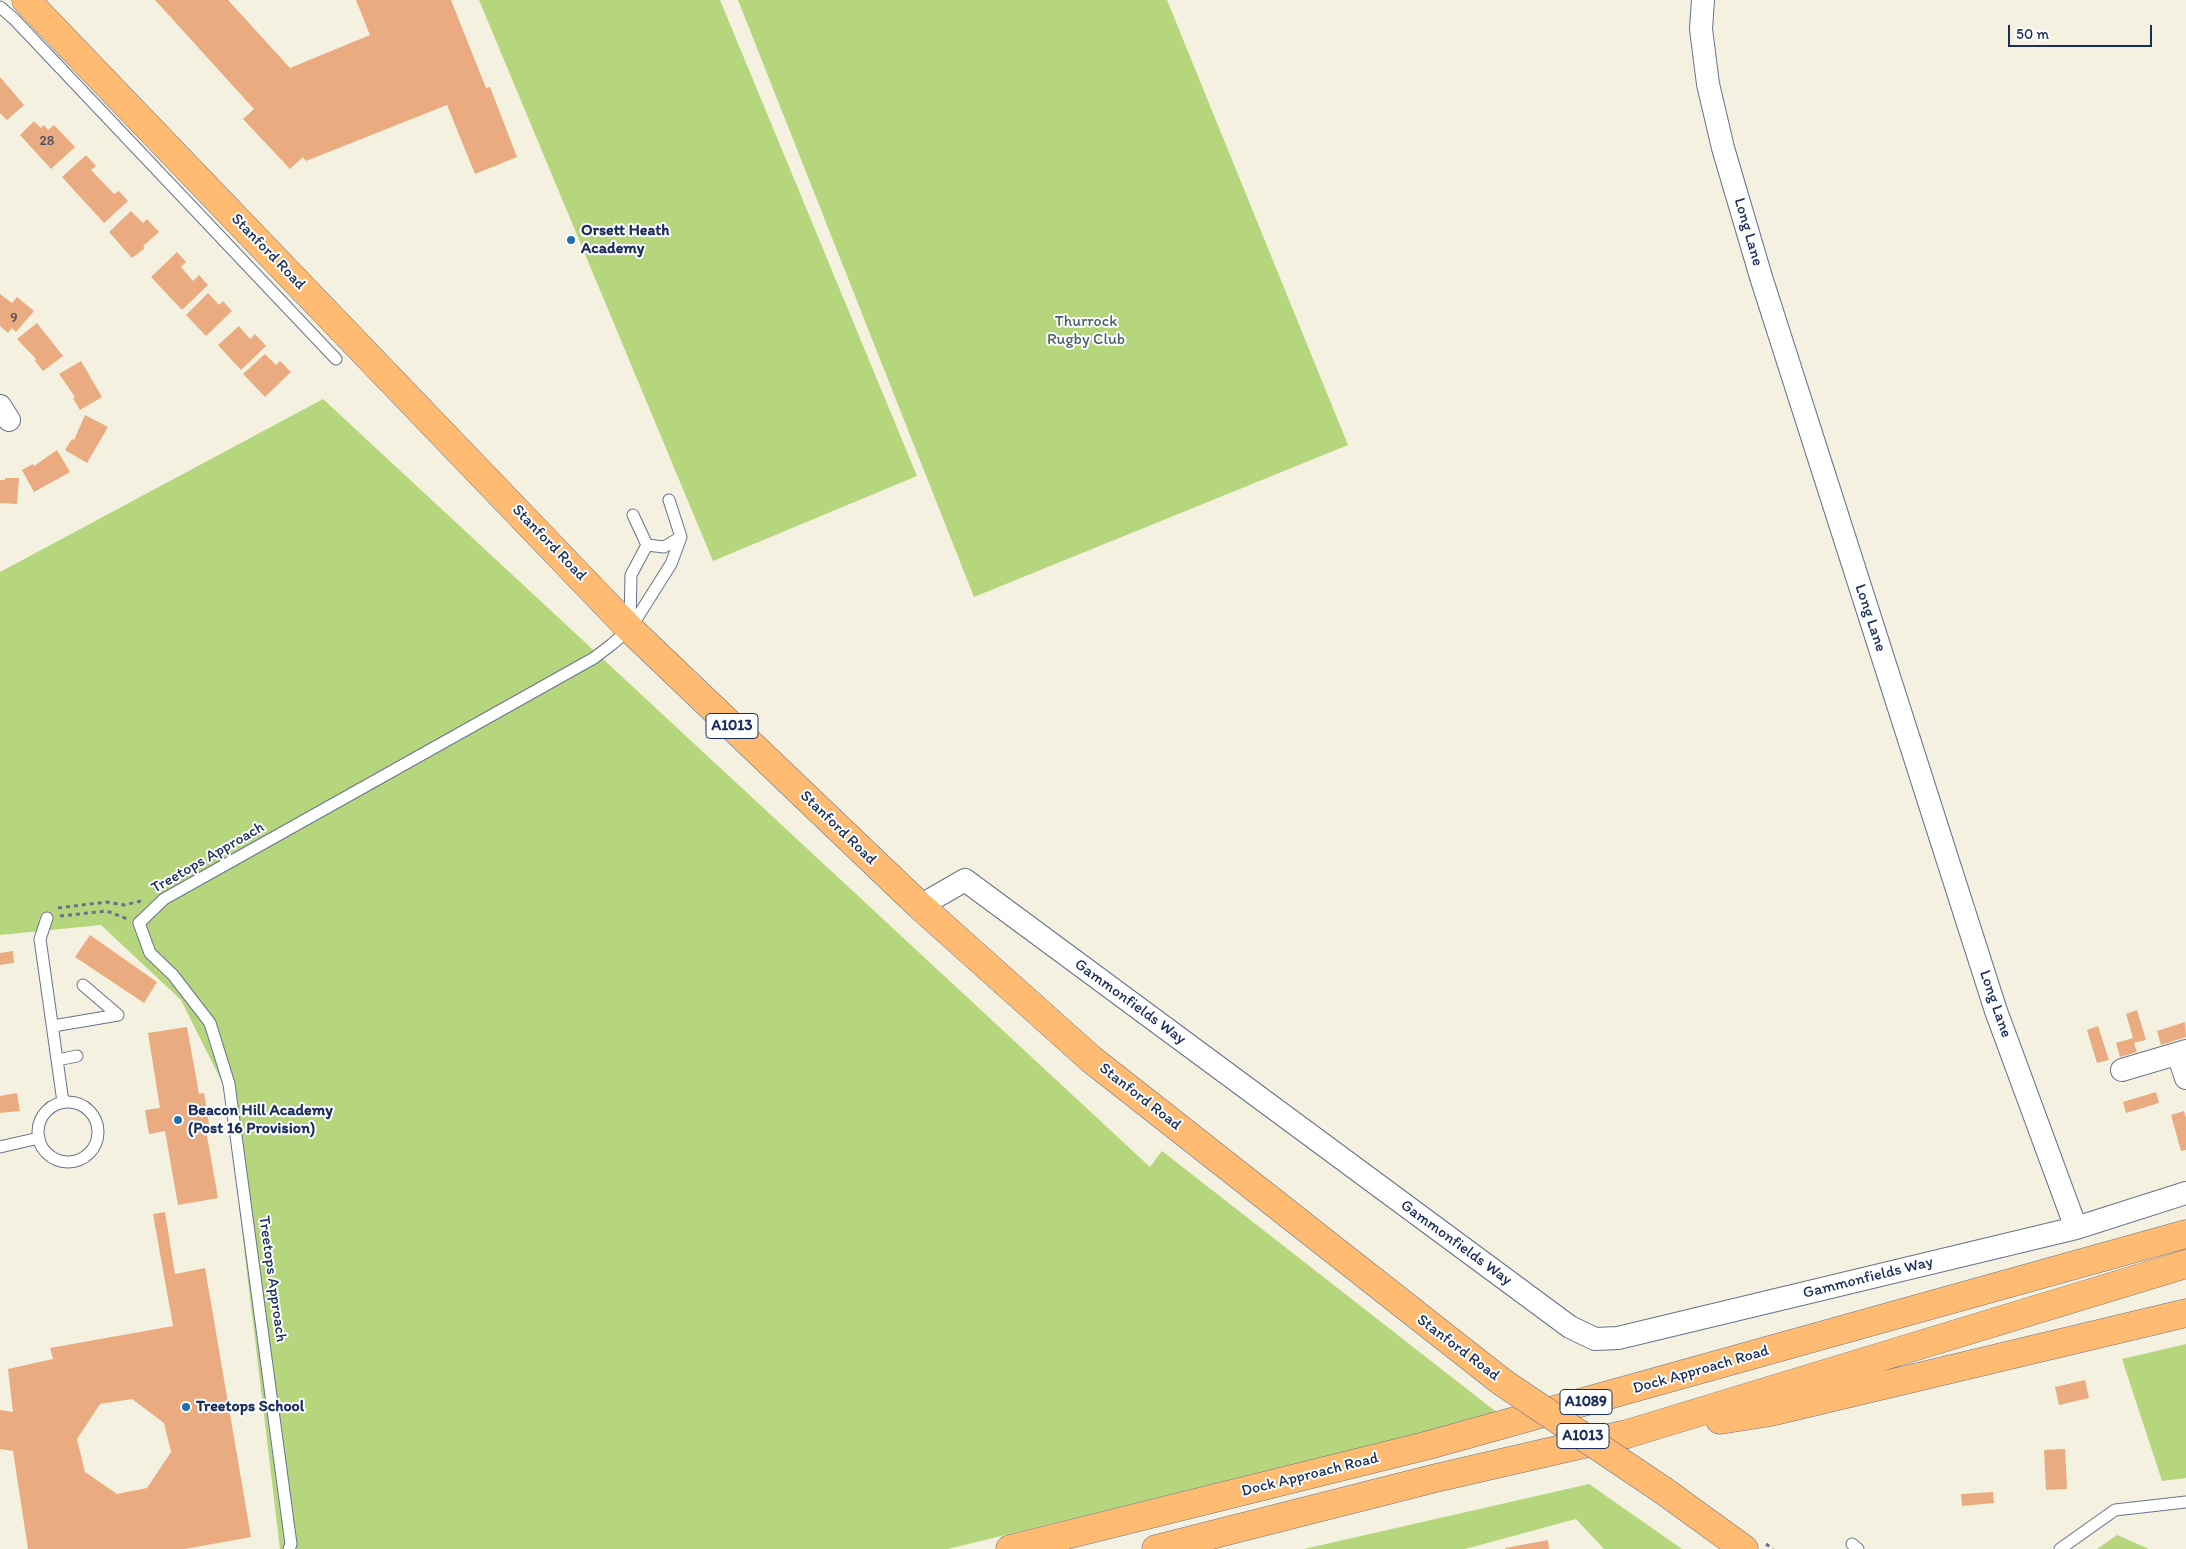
<!DOCTYPE html>
<html>
<head>
<meta charset="utf-8">
<style>
	body { margin:0 }
	#map { position:relative; width:2186px; height:1549px; overflow:hidden; background:#f4f1e0; font-family:Itim,sans-serif }
	canvas { display:block }
	.scale { position:absolute; left:2008px; top:25px; width:144px; height:22px; box-sizing:border-box; border:2px solid #1b2f5e; border-top:0; padding-left:6px; font-size:15px; line-height:18px; white-space:nowrap; color:#1b2f5e; -webkit-text-stroke:4px #fff; paint-order:stroke }
</style>
</head>
<body>
<div id="map">
<canvas width="2186" height="1549"></canvas>
<div class="scale">50 m</div>
</div>
<script>
const c = document.querySelector('canvas').getContext('2d');
c.lineJoin = 'round';
function fillPath(path, color) {
  c.fillStyle = color;
  c.fill(path, 'evenodd');
}
function poly(rows) {
  const path = new Path2D();
  for (const r of rows) {
    if (r.length === 3) {
      path.moveTo(r[0] + r[2], r[1]);
      path.arc(r[0], r[1], r[2], 0, 2 * Math.PI);
      continue;
    }
    path.moveTo(r[0], r[1]);
    for (let i = 2; i < r.length; i += 2) path.lineTo(r[i], r[i + 1]);
  }
  return path;
}
function stroke(path, color, width, dash) {
  c.strokeStyle = color;
  c.lineWidth = width;
  c.lineCap = dash ? 'butt' : 'round';
  c.setLineDash(dash || []);
  c.stroke(path);
}
function drawText(font, color, halo, rows, align = 'center') {
  c.font = font + ' Itim,sans-serif';
  c.lineWidth = 4;
  c.setLineDash([]);
  c.textBaseline = 'middle';
  c.strokeStyle = halo;
  c.fillStyle = color;
  for (const [text, x, y, turn = 0] of rows) {
    c.save();
    c.translate(x, y);
    c.rotate((+turn || 0) * Math.PI / 180);
    c.textAlign = isNaN(turn) ? turn : align;
    if (halo) c.strokeText(text, 0, 0);
    c.fillText(text, 0, 0);
    c.restore();
  }
}
const green = poly([
	[479,0,720,0,917,476,713,561],
	[738,0,1167,0,1348,445,974,597],
	[323,399,1150,1167,1162,1151,1499,1414,948,1549,280,1549,225,1088,181,1000,101,925,0,935,0,572],
	[2186,1344,2186,1478,2162,1481,2122,1359],
	[1589,1484,1682,1549,1604,1549,1576,1519,1465,1549,1304,1549],
	[2117,1535,2149,1549,2097,1549]
]);
const building = poly([
	[155,0,228,0,290,68,370,35,356,0,451,0,486,88,490,87,517,157,475,174,447,105,306,161,303,157,290,169,243,119,254,109],
	[0,77,24,105,7,120,0,113],
	[34,121,41,128,44,125,48,130,54,125,75,147,51,169,20,135],
	[86,155,96,166,91,170,114,194,119,191,128,201,104,223,62,177],
	[131,211,143,223,147,219,159,232,143,246,145,248,132,258,109,232],
	[177,252,186,262,181,267,193,281,199,275,208,285,182,310,151,277],
	[208,293,219,305,223,301,232,311,206,336,186,315],
	[0,294,12,303,17,297,34,311,16,332,12,328,8,333,0,326],
	[37,323,63,356,43,371,35,361,36,359,17,339],
	[239,326,250,339,255,334,266,346,241,370,218,345],
	[265,354,276,365,280,361,291,372,265,397,243,374],
	[81,361,102,397,80,410,73,398,75,397,59,374],
	[85,415,108,427,87,463,65,450,72,439,74,440],
	[57,450,70,472,34,492,22,470,33,464,34,466],
	[5,478,19,478,17,504,0,503,0,480,5,480],
	[90,935,157,982,144,1003,75,957],
	[13,951,14,963,0,965,0,953],
	[2137,1010,2146,1040,2134,1043,2137,1052,2120,1057,2116,1043,2133,1038,2126,1014],
	[2185,1022,2186,1037,2161,1045,2157,1031],
	[2098,1026,2109,1060,2097,1063,2087,1030],
	[187,1027,199,1094,204,1093,210,1130,206,1130,218,1198,178,1205,165,1131,149,1134,145,1110,160,1108,148,1033],
	[2156,1092,2159,1103,2126,1113,2123,1102],
	[17,1093,20,1111,0,1113,0,1096],
	[2184,1111,2186,1118,2186,1150,2181,1151,2171,1115],
	[165,1212,175,1274,205,1268,251,1537,185,1549,28,1549,13,1451,0,1449,0,1410,13,1412,8,1369,53,1359,50,1348,173,1326,153,1214],
	[132,1399,164,1423,171,1452,147,1488,117,1494,85,1472,77,1439,100,1404],
	[2085,1380,2089,1398,2059,1405,2055,1387],
	[2065,1449,2067,1489,2046,1490,2044,1450],
	[1993,1492,1994,1503,1962,1506,1961,1494],
	[1548,1540,1549,1549,1505,1549,1505,1548]
]);
const path = poly([
	[58,908,107,902,124,905,141,901],
	[60,916,107,911,127,919],
	[1766,1544,1773,1549]
]);
const lane = poly([
	[0,7,14,19,336,359],
	[647,545,664,547,681,537],
	[630,624,631,575,647,545,633,515],
	[47,918,40,939,63,1102],
	[53,1026,118,1015,83,985],
	[57,1060,77,1056],
	[68,1132,30],
	[0,1147,39,1138],
	[1852,1544,1858,1549],
	[289,1549,291,1544,229,1084,210,1023,173,975,150,953,139,923,164,899,594,658,611,645,630,629,671,564,681,537,669,500],
	[2060,1549,2115,1510,2186,1502]
]);
const street = poly([
	[1703,0,1701,29,1708,84,1723,148,1761,277,1996,1011,2076,1228],
	[0,406,9,420],
	[920,906,965,880,1570,1327,1595,1339,1618,1338,2076,1228,2186,1193],
	[2178,1054,2186,1078],
	[2122,1070,2186,1051]
]);
const primary = poly([
	[26,0,630,629,920,906,1091,1059,1502,1382],
	[1664,1491,1744,1549]
]);
const highway = poly([
	[1720,1420,1771,1412,2186,1313],
	[1010,1549,1429,1445,2186,1234],
	[1156,1549,1436,1478,1627,1434,2186,1264]
]);
const primaryBridge = poly([
	[1502,1382,1664,1491]
]);
const markers = [
	[571,240,5,"#1f6fb2"],
	[178,1120,5,"#1f6fb2"],
	[186,1407,5,"#1f6fb2"]
];
const numberNames = [
	["28",47,141],
	["9",14,318]
];
const shields = [
	[732,726,52],
	[1586,1402,52],
	[1583,1436,52]
];
const shieldNames = [
	["A1013",732,726],
	["A1089",1586,1402],
	["A1013",1583,1436]
];
const poiNames = [
	["Orsett Heath",581,231],
	["Academy",581,249],
	["Beacon Hill Academy",188,1111],
	["(Post 16 Provision)",188,1129],
	["Treetops School",196,1407]
];
const streetNames = [
	["Long Lane",1748,232,74],
	["Stanford Road",268,252,46],
	["Stanford Road",549,543,46],
	["Long Lane",1870,618,72],
	["Stanford Road",838,828,44],
	["Treetops Approach",208,858,-30],
	["Gammonfields Way",1130,1002,36],
	["Long Lane",1995,1004,71],
	["Stanford Road",1140,1097,38],
	["Gammonfields Way",1456,1243,36],
	["Gammonfields Way",1868,1278,-14],
	["Treetops Approach",272,1279,82],
	["Stanford Road",1458,1348,37],
	["Dock Approach Road",1701,1370,-16],
	["Dock Approach Road",1310,1475,-14]
];
const parkNames = [
	["Thurrock",1086,322],
	["Rugby Club",1086,340]
];
fillPath(green, '#b6d67d');
fillPath(building, '#eaab81');
stroke(lane, '#67738c', 13);
stroke(street, '#67738c', 24);
stroke(primary, '#67738c', 29);
stroke(highway, '#67738c', 29);
stroke(path, '#67738c', 3, [4, 4]);
stroke(lane, '#fff', 11);
stroke(street, '#fff', 22);
stroke(primary, '#ffbb71', 28);
stroke(highway, '#ffbb71', 28);
stroke(primaryBridge, '#67738c', 29, []);
stroke(primaryBridge, '#ffbb71', 28);
for (const [x, y, r, color] of markers) {
  const dot = new Path2D();
  dot.arc(x, y, r, 0, 2 * Math.PI);
  c.fillStyle = color;
  c.fill(dot);
  stroke(dot, '#fff', 2);
}
drawText('14px', '#4f4e67', null, numberNames);
for (const [x, y, w] of shields) {
  const box = new Path2D();
  box.roundRect(x - w / 2, y - 12.5, w, 25, 4);
  c.fillStyle = '#fff';
  c.fill(box);
  stroke(box, '#1b2f5e', 1);
}
drawText('bold 15px', '#1b2f5e', null, shieldNames);
drawText('bold 16px', '#1b2f5e', '#fff', poiNames, 'left');
drawText('16px', '#1b2f5e', '#fff', streetNames);
drawText('16px', '#4a6167', '#fff', parkNames);
</script>
</body>
</html>
